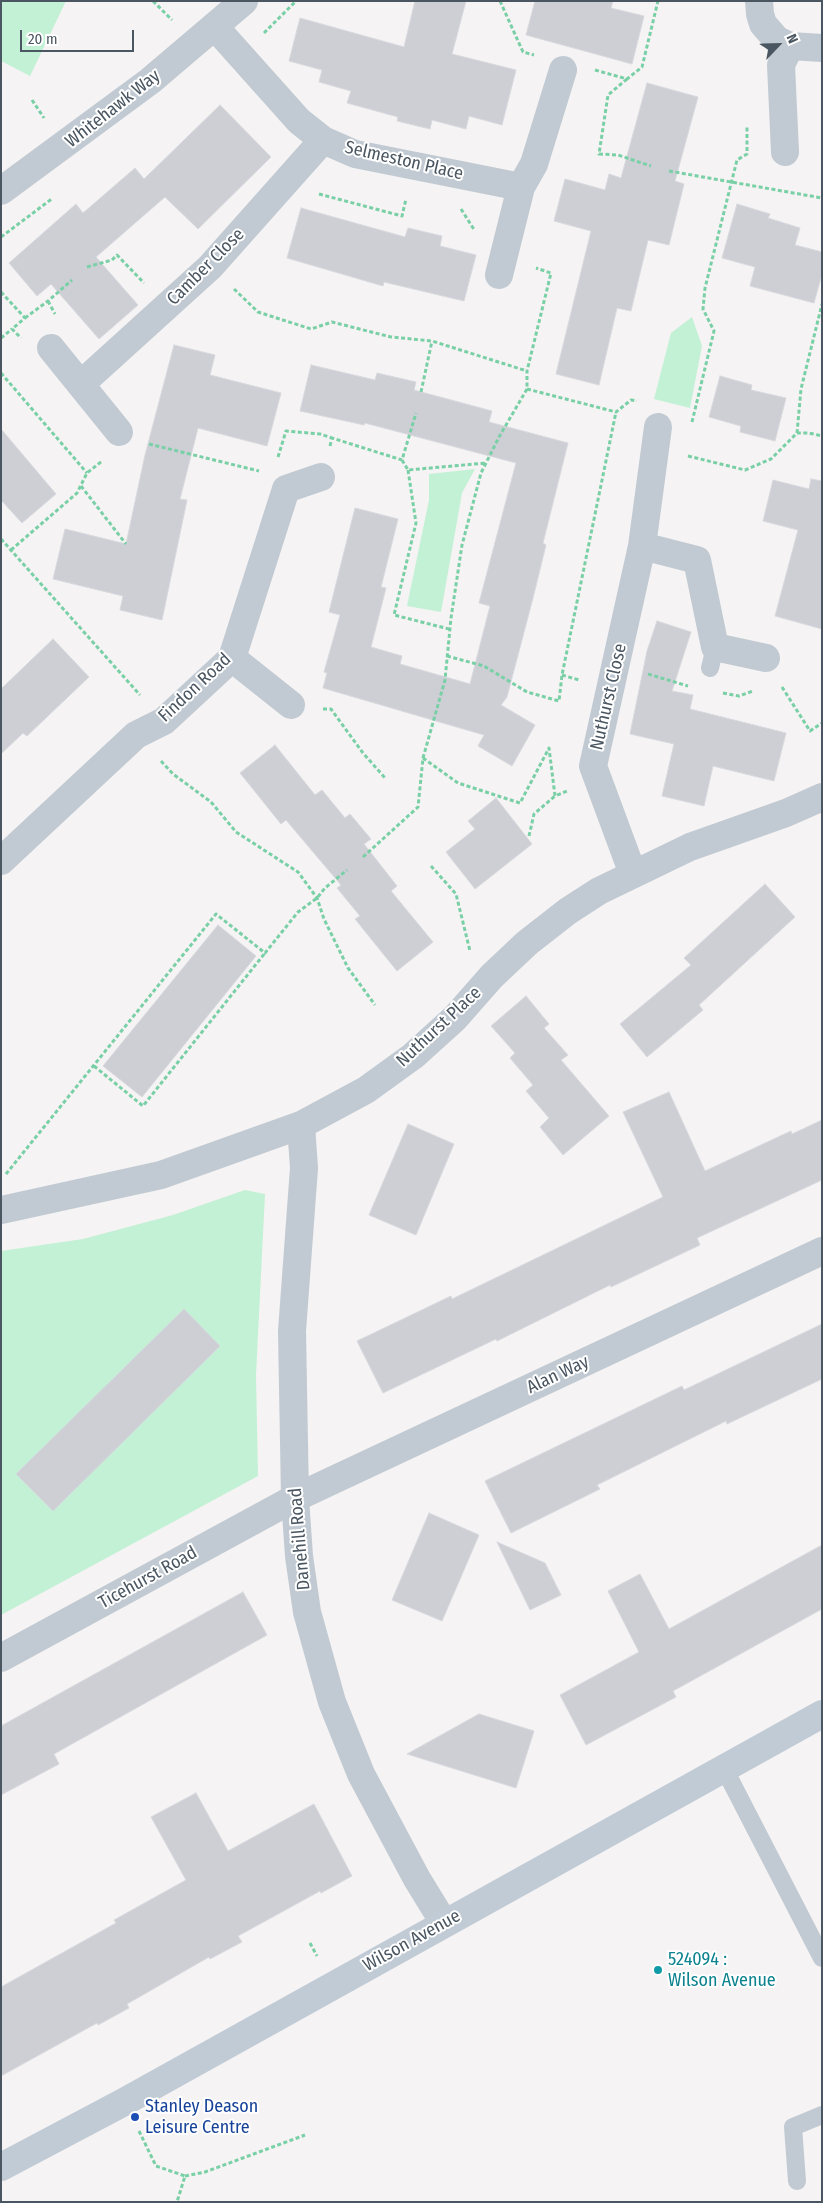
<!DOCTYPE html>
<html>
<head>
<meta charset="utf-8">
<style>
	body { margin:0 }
	#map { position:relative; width:823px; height:2203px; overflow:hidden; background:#f5f3f3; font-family:"Fira Sans Condensed",sans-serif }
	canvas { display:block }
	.frame { position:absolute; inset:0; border:2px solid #4a5661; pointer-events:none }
	.north { position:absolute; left:753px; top:20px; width:50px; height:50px; -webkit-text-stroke:4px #fff; paint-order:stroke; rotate:66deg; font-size:14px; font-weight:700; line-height:20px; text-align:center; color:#4a5661 }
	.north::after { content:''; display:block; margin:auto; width:18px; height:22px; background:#4a5661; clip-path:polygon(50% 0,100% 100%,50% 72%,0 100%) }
	.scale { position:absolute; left:20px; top:30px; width:114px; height:22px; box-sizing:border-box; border:2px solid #4a5661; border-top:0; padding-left:6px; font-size:15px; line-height:18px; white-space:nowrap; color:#4a5661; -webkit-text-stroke:4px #fff; paint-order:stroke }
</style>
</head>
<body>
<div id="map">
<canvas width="823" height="2203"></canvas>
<div class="frame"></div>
<div class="north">N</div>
<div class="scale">20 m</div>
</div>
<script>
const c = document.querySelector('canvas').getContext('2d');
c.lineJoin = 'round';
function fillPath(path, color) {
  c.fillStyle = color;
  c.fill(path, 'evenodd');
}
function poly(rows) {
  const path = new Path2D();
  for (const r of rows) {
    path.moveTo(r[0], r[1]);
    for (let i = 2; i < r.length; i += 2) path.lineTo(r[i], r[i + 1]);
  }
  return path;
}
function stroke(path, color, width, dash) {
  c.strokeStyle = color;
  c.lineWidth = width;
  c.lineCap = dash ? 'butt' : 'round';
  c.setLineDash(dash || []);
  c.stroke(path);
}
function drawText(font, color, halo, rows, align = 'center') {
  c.font = font + ' "Fira Sans Condensed",sans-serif';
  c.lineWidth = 4;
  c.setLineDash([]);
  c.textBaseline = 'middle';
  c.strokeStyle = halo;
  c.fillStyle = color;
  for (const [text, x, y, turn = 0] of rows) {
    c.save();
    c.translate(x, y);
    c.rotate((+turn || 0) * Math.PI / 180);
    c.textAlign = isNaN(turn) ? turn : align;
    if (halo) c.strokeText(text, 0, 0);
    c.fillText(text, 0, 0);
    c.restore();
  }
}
const green = poly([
	[1,1,66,1,30,76,1,61],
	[692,317,702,346,690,408,654,399,671,333],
	[475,469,462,493,441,612,407,606,429,500,429,474],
	[245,1190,265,1194,256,1375,258,1476,1,1615,1,1251,83,1239,173,1215]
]);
const building = poly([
	[415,1,466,1,452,54,516,70,502,125,469,116,466,129,432,120,430,129,397,121,398,117,347,103,351,91,319,82,322,70,289,61,300,18,404,47,415,1],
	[535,1,613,1,611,8,644,16,632,64,526,35,535,1],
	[647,83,698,97,675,181,684,184,669,245,648,240,631,311,617,308,599,385,556,374,591,231,554,221,565,179,605,190,609,174,621,178,647,83],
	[220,105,271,157,198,229,165,197,96,257,138,305,99,339,51,284,37,296,9,263,76,204,83,213,135,168,144,179,220,105],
	[737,204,770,214,768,218,800,228,795,245,822,252,822,274,814,303,750,286,755,267,722,258,737,204],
	[301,208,405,237,408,228,442,236,440,246,476,255,464,301,384,282,383,286,287,258,301,208],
	[174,345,215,355,210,375,281,393,267,446,198,428,180,499,187,500,162,620,120,610,123,596,53,579,65,529,126,544,145,455,174,345],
	[311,365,375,380,377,373,416,382,414,390,492,411,489,422,568,443,543,543,546,545,533,598,507,697,501,705,535,725,512,766,478,746,484,735,323,688,327,673,324,672,340,615,329,612,355,508,398,519,381,587,386,588,371,647,402,656,400,664,470,684,490,606,479,603,516,463,365,423,364,425,300,411,311,365],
	[720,376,752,385,751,390,786,398,775,441,740,432,741,426,709,417,720,376],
	[1,429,56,494,22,523,1,500,1,429],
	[811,479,822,481,822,629,775,616,798,530,763,521,773,480,809,489,811,479],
	[657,621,691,632,672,691,693,695,690,709,786,733,774,781,713,766,704,806,662,796,674,744,630,734,647,651,657,621],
	[53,639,89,677,27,736,23,733,1,754,1,689,53,639],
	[275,745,315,795,322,790,345,818,350,814,371,839,364,844,397,886,391,891,433,942,397,971,355,919,360,916,337,888,341,885,286,820,281,824,240,773,275,745],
	[496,798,532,844,475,889,446,852,475,829,468,821,496,798],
	[765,884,795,917,699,1005,703,1010,647,1057,620,1024,691,965,684,958,765,884],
	[218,925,256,956,142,1097,103,1066,218,925],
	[526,996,549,1024,544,1028,568,1055,561,1060,609,1116,563,1155,540,1127,549,1118,526,1091,533,1085,510,1058,515,1053,491,1026,526,996],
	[669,1092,705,1171,791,1131,792,1134,822,1120,822,1180,697,1238,700,1245,611,1287,610,1285,497,1341,496,1339,383,1393,357,1341,451,1296,452,1299,663,1197,623,1112,669,1092],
	[408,1124,454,1144,416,1235,369,1215,408,1124],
	[184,1309,220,1346,53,1511,16,1474,184,1309],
	[822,1324,822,1379,727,1424,726,1421,597,1485,600,1489,511,1533,485,1481,682,1386,684,1390,822,1324],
	[429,1513,479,1535,442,1621,392,1600,429,1513],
	[497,1542,545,1563,561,1595,530,1610,497,1542],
	[822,1545,822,1609,673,1691,676,1697,586,1745,560,1695,639,1652,608,1591,640,1574,669,1629,822,1545],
	[243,1592,267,1635,54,1754,59,1764,1,1795,1,1726,243,1592],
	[479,1714,534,1731,516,1788,407,1754,479,1714],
	[196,1793,228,1851,314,1804,352,1876,321,1893,320,1891,238,1936,242,1942,210,1959,209,1957,127,2004,129,2008,98,2025,97,2023,1,2076,1,1987,116,1923,114,1920,186,1880,151,1817,196,1793]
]);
const path = poly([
	[153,1,172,20],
	[500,1,523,52,534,55],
	[264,33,296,1],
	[595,70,627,79,642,67,658,1],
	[627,79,608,95,599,154,618,155,651,166],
	[32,100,44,118],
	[669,171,822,198],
	[319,194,402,216,406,199],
	[461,209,475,231],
	[1,237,53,198],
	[87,267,112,260,117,255,144,283],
	[234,289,258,312,311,329,332,322,391,337,432,341,527,371],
	[1,292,25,318,12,329,21,338],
	[48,301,55,314],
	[25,318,48,301,72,280],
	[1,338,12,329],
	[1,373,87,473],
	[527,389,616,412,631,400,637,401],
	[421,392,432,341],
	[692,422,714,331,703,309,705,288,737,160,747,154,747,125],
	[797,433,801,389,822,304],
	[149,444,259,471],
	[330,446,332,438,402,460,416,413],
	[688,456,745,470,771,459,797,433,809,433,822,436],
	[278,457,286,431,320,434,332,438],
	[402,460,408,470,486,463],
	[408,470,416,523,394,615,449,629],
	[81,486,126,544],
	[1,539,140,695],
	[11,550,77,493,87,473,102,461],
	[447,656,484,666,527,692,559,701,562,675,616,412],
	[648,674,688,686],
	[562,675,579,680],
	[782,687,810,731,822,723],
	[723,693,739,696,753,691],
	[323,709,331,709,363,753,386,779],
	[423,758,458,783,520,803,549,748,555,796,567,791],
	[161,761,173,774,211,802,236,832,298,872,317,898,324,919,348,968,375,1005],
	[529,836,534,814,555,796],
	[363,857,418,807,423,758,445,680,451,618,462,545,481,473,499,437,527,389,527,371,551,273,536,268],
	[431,866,456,894,470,951],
	[94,1066,143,1106,265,953],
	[6,1174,216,914,265,953,298,912,317,898,325,888,347,870],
	[310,1943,317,1956],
	[139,2131,156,2166,185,2176,177,2202],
	[185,2176,205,2172,305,2135]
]);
const lane = poly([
	[710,668,715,647],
	[724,1768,822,1958],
	[797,2181,793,2127,822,2115]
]);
const street = poly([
	[759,1,760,14,763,24,777,40,790,46,822,48],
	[215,27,299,121,323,140,355,154,521,187,534,164,563,70],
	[785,152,781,65,790,46],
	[1,191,150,81,244,1],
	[499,275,521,187],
	[51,348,119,432],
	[81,384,210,267,323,140],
	[642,546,697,560,715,647,766,658],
	[232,658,291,705],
	[1,861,136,735,164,721,232,658,286,489,321,477],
	[633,874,593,766,642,546,658,427],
	[301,1125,304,1168,292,1331,295,1498,299,1556,307,1612,332,1702,361,1774,417,1879,444,1923],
	[1,1210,161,1175,301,1125,366,1090,413,1056,455,1018,492,976,527,943,568,911,599,891,690,847,786,813,822,797],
	[1,1658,295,1498,822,1251]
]);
const secondary = poly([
	[1,2167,124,2102,822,1714]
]);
const markers = [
	[658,1970,5,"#0f9aa8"],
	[135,2117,5,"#1a4fb4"]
];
const streetNames = [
	["Whitehawk Way",113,109,-38],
	["Selmeston Place",404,161,13],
	["Camber Close",206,267,-45],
	["Findon Road",195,688,-43],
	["Nuthurst Close",609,697,-77],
	["Nuthurst Place",439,1027,-43],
	["Alan Way",558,1375,-25],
	["Danehill Road",300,1539,-95],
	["Ticehurst Road",148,1578,-29],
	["Wilson Avenue",412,1941,-29]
];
const cultureNames = [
	["524094 :",668,1960],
	["Wilson Avenue",668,1981]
];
const transitNames = [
	["Stanley Deason",145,2107],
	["Leisure Centre",145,2128]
];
fillPath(green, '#c3f1d5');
fillPath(building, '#cdcfd5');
stroke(building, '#d7d9de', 1);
stroke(path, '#7ad0a6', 3, [4, 2.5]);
stroke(lane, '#c1cad2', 18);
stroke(street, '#c1cad2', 28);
stroke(secondary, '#c1cbd6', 28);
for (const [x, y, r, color] of markers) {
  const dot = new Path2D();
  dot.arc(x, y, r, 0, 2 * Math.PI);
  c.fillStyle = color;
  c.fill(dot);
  stroke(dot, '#fff', 2);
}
drawText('18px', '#4a5661', '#fff', streetNames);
drawText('18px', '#0d838f', '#fff', cultureNames, 'left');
drawText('18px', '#164399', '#fff', transitNames, 'left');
</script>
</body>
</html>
